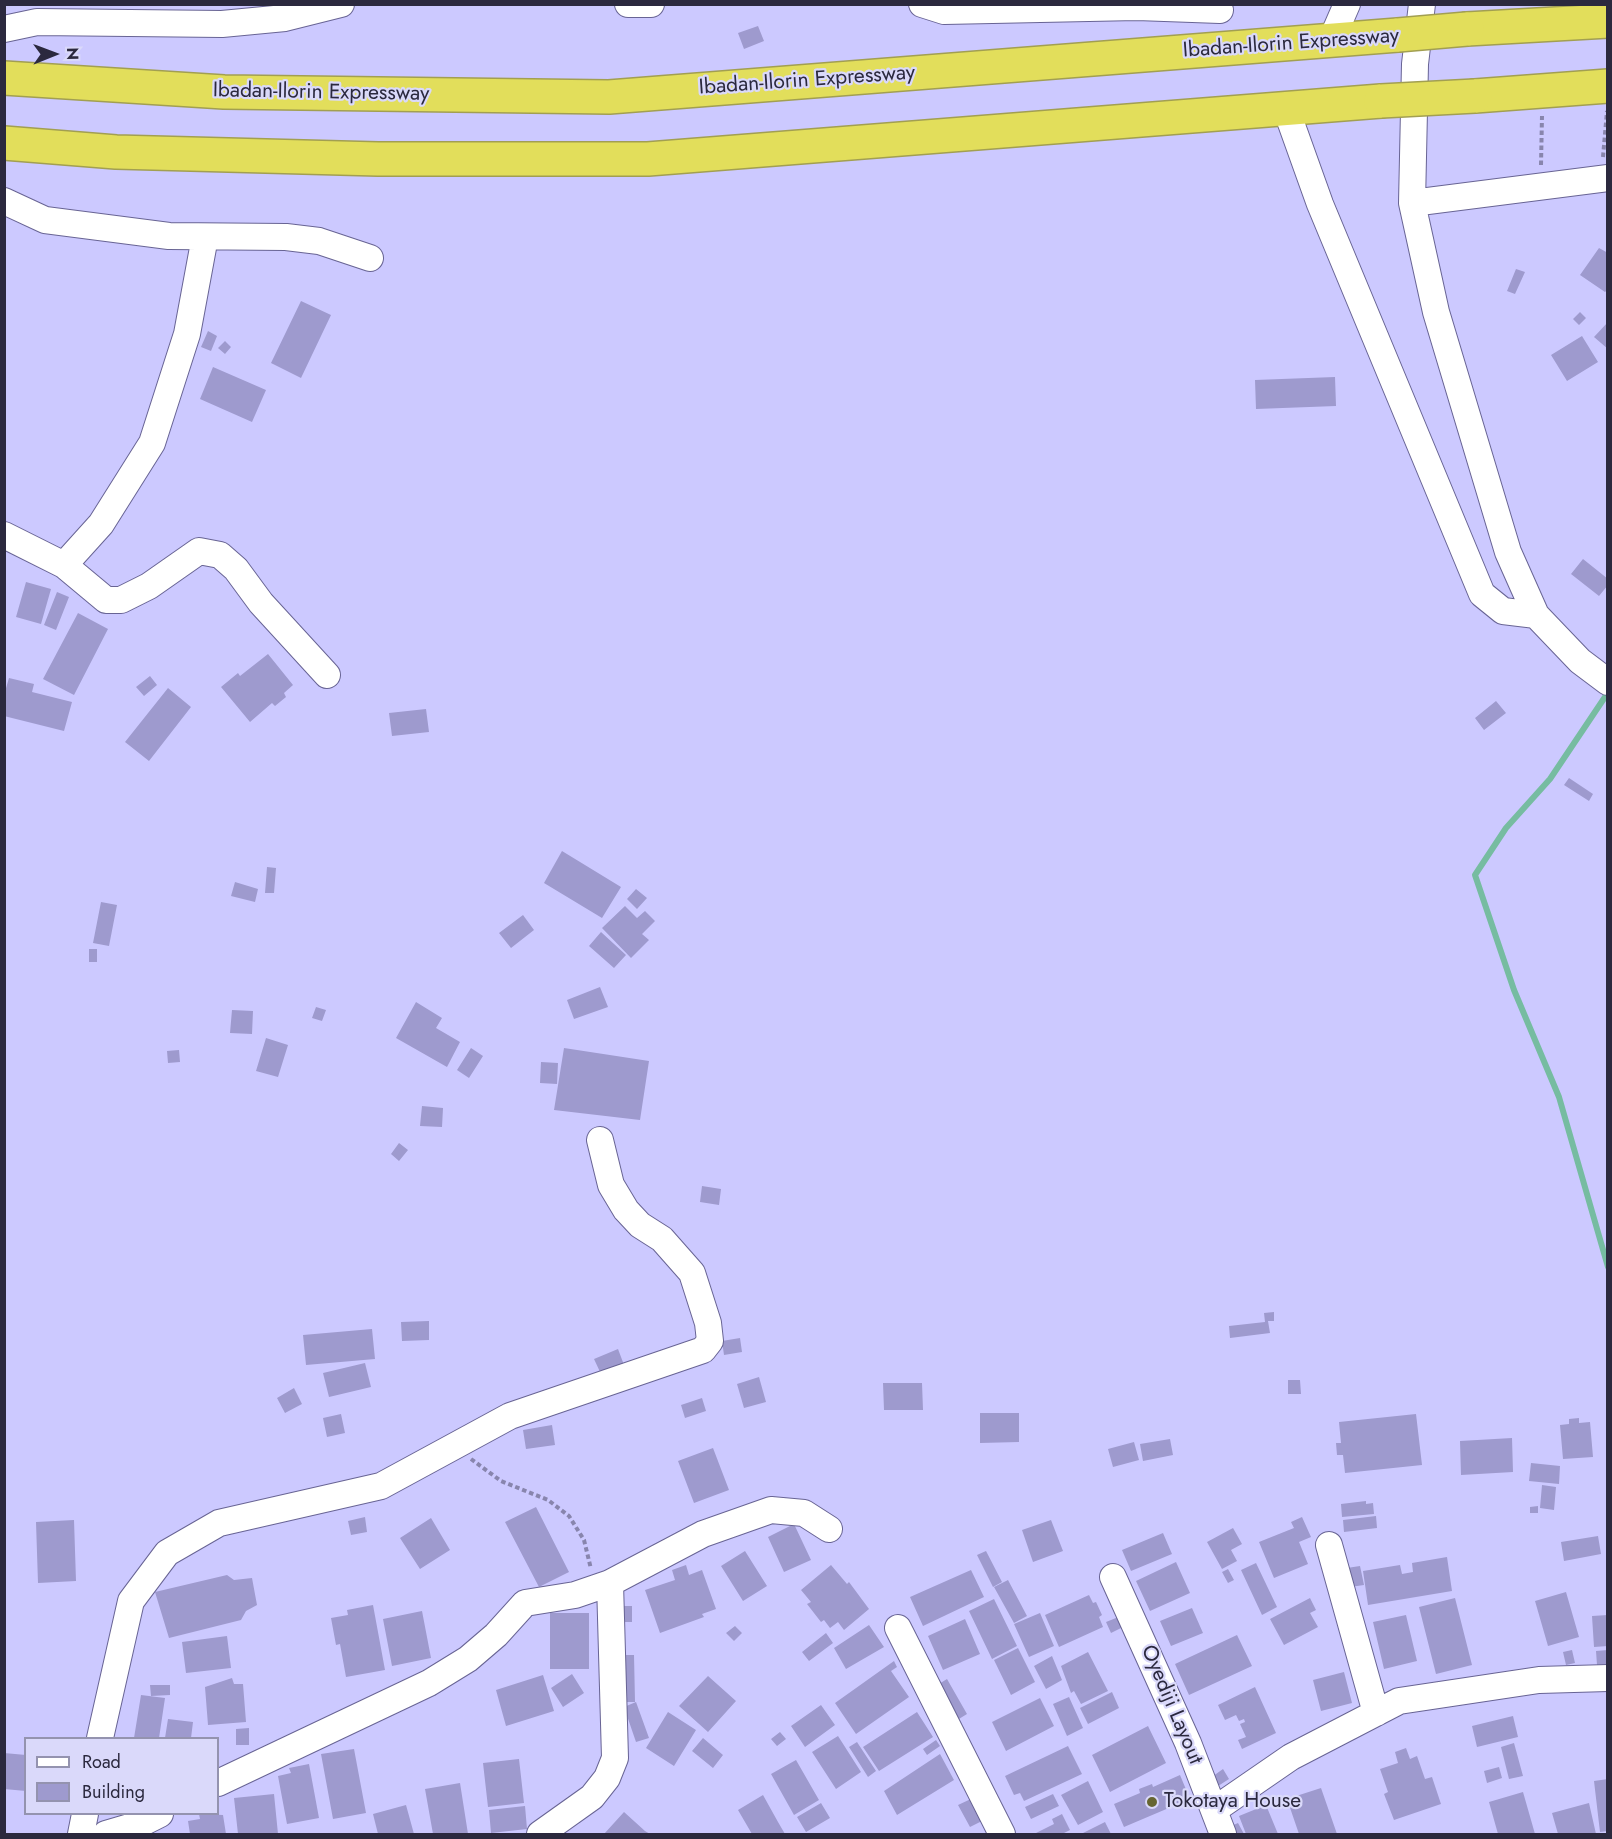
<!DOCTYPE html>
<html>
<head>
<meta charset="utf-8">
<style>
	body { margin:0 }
	#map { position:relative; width:1612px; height:1839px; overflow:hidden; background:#ccc9ff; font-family:Jost,sans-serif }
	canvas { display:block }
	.frame { position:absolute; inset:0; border:6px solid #2b293e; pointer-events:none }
	.legend { position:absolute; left:24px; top:1737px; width:195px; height:78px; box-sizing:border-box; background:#dad9fa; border:2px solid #9493af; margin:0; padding:8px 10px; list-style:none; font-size:18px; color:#2b293e }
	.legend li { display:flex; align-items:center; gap:12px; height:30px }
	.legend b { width:30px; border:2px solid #9493af }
	.north { position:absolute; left:24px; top:24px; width:60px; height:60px; -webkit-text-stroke:4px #dad9fa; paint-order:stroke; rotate:89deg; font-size:16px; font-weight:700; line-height:24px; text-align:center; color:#2b293e }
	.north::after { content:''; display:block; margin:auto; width:21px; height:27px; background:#2b293e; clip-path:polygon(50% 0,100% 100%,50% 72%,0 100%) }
</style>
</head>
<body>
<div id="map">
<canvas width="1612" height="1839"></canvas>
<div class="frame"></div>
<ul class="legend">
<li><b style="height:8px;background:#fff"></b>Road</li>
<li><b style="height:16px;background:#9e9ace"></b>Building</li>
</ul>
<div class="north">N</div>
</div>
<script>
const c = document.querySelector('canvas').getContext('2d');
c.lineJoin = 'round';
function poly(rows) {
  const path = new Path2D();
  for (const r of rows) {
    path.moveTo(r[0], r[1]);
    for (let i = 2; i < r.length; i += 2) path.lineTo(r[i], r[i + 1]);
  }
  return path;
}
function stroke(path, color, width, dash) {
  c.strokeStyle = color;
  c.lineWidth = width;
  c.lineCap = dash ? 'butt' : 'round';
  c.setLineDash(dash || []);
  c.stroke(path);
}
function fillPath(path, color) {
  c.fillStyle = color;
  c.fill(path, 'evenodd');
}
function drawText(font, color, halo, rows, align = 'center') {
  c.font = font + ' Jost,sans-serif';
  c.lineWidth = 4.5;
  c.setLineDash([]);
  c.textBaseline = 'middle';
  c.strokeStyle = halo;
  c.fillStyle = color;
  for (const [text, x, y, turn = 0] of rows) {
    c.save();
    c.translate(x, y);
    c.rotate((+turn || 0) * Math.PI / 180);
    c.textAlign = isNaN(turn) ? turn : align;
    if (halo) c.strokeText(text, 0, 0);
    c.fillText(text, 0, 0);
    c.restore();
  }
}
const stream = poly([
	[1607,694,1550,779,1506,828,1475,875,1514,990,1559,1097,1608,1267]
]);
const building = poly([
	[758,26,764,41,744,49,738,33],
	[1599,248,1608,253,1608,289,1605,292,1580,275],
	[1516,269,1525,272,1515,294,1507,291],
	[301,301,331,315,301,378,271,363],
	[1580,312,1586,318,1579,325,1573,319],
	[1608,322,1608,349,1594,337],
	[208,331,217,336,211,351,201,347],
	[1582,336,1598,362,1567,381,1551,355],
	[225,341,231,347,225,354,218,348],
	[213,367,266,390,252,422,200,399],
	[1335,377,1336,406,1256,409,1255,380],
	[1583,559,1608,579,1608,585,1599,596,1571,574],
	[26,582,51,589,41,624,16,617],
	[57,592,69,597,56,630,44,625],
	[78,613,108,629,74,695,43,679],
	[268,654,293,685,284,693,286,697,275,706,272,703,250,722,221,687,238,673,240,676],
	[150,676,157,685,144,696,136,687],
	[9,678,34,684,32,692,72,702,64,731,4,716,4,695],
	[168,688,191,707,149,761,125,742],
	[1496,701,1506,713,1484,730,1475,718],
	[426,709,429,732,392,736,389,713],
	[1569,778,1593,794,1589,801,1564,785],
	[562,851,621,887,602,918,544,883],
	[267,867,276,868,274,893,265,893],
	[235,882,258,889,255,902,231,896],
	[636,889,647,898,637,909,627,899],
	[101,902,117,905,109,946,93,943],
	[625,906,637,918,645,911,655,921,642,934,649,940,631,958,602,928],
	[523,915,534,930,511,948,499,933],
	[601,932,626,955,614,968,589,946],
	[89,949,97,949,97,962,89,962],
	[600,987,608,1007,574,1019,567,1000],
	[416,1002,442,1018,436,1028,460,1042,447,1067,396,1038],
	[316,1007,326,1010,322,1021,312,1018],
	[232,1010,253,1011,252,1034,230,1033],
	[266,1038,288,1045,278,1077,256,1071],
	[471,1048,483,1056,469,1078,457,1070],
	[564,1048,649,1061,640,1120,554,1110],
	[179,1050,180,1062,168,1063,167,1051],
	[541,1062,558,1063,557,1084,540,1083],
	[422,1106,443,1108,442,1127,420,1126],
	[399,1143,408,1150,399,1161,391,1154],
	[702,1186,721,1189,719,1205,700,1202],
	[1274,1312,1274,1321,1268,1321,1270,1333,1230,1338,1229,1326,1265,1322,1264,1313],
	[429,1321,429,1340,402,1341,401,1322],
	[372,1329,375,1359,306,1365,303,1335],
	[740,1338,742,1352,724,1355,722,1341],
	[618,1349,624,1365,601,1374,594,1359],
	[365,1363,371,1387,329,1397,323,1373],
	[759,1377,766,1402,744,1408,737,1384],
	[1288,1380,1300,1380,1301,1394,1288,1394],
	[883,1383,922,1383,923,1410,884,1410],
	[294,1388,302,1404,285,1413,277,1398],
	[702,1398,706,1411,685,1418,681,1405],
	[980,1413,1019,1413,1019,1442,980,1443],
	[341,1414,345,1433,327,1437,323,1418],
	[1416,1414,1422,1465,1345,1473,1343,1455,1337,1455,1336,1443,1341,1443,1339,1422],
	[1579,1418,1579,1423,1590,1422,1593,1457,1563,1459,1560,1425,1569,1424,1569,1419],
	[552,1425,555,1445,526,1449,523,1430],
	[1512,1438,1513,1472,1461,1475,1460,1441],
	[1170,1439,1173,1455,1143,1461,1140,1444],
	[1134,1442,1139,1460,1113,1467,1108,1449],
	[713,1448,729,1490,694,1503,678,1461],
	[1531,1463,1560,1466,1559,1484,1529,1481],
	[1542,1485,1556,1487,1554,1510,1540,1508],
	[1366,1501,1366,1504,1373,1503,1374,1514,1342,1517,1341,1504],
	[1538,1506,1538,1513,1530,1513,1530,1507],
	[536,1507,569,1572,539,1587,505,1522],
	[1376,1516,1377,1528,1344,1532,1343,1520],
	[365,1517,367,1532,351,1535,348,1521],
	[1302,1517,1311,1537,1299,1542,1308,1564,1274,1578,1259,1542,1294,1528,1291,1522],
	[431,1518,450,1550,420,1569,400,1538],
	[74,1520,76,1581,38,1583,36,1522],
	[1051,1520,1063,1551,1033,1562,1022,1530],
	[794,1524,811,1560,784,1572,768,1537],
	[1233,1528,1242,1544,1231,1550,1237,1561,1222,1569,1207,1542],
	[1163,1533,1172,1554,1131,1571,1122,1550],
	[1598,1536,1601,1554,1564,1561,1561,1542],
	[745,1551,767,1586,743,1601,721,1566],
	[986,1551,1002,1582,993,1587,977,1555],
	[1447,1557,1452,1591,1368,1605,1363,1571,1400,1565,1402,1574,1413,1572,1412,1563],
	[1176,1562,1190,1593,1150,1611,1136,1581],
	[1256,1563,1277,1607,1262,1615,1241,1570],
	[686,1565,689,1575,702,1570,716,1609,702,1614,704,1617,660,1633,645,1590,675,1580,672,1570],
	[831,1565,847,1584,849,1582,869,1609,844,1630,838,1622,830,1628,824,1620,821,1622,807,1604,811,1602,801,1590],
	[1360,1566,1364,1585,1350,1587,1347,1568],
	[1228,1569,1234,1580,1228,1583,1222,1572],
	[971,1570,984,1597,923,1626,910,1597],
	[227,1575,234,1580,252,1578,257,1605,246,1611,241,1620,169,1638,155,1592],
	[1008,1580,1027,1616,1014,1623,994,1587],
	[1566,1592,1579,1637,1548,1646,1535,1601],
	[1089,1595,1093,1603,1096,1602,1102,1615,1099,1617,1103,1627,1059,1647,1045,1615],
	[1310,1598,1316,1610,1310,1613,1318,1627,1284,1645,1270,1619],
	[1455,1598,1472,1665,1436,1674,1419,1607],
	[994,1599,1017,1646,992,1659,969,1611],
	[373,1605,385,1670,346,1677,340,1644,336,1645,331,1618,348,1615,347,1610],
	[621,1606,632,1606,632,1622,621,1622],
	[1192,1608,1203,1633,1171,1646,1160,1621],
	[422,1611,431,1658,392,1666,383,1619],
	[550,1613,589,1613,589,1669,550,1669],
	[1040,1613,1054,1646,1029,1657,1014,1624],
	[1406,1615,1417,1661,1384,1669,1373,1622],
	[1608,1615,1608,1646,1594,1647,1592,1616],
	[1121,1616,1125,1626,1111,1633,1106,1622],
	[965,1619,980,1654,943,1670,928,1636],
	[869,1625,884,1647,846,1669,834,1648],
	[735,1626,742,1633,734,1641,726,1633],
	[826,1633,833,1643,809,1661,802,1652],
	[1237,1635,1252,1666,1189,1695,1175,1664],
	[227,1636,231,1668,186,1673,182,1642],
	[1018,1648,1035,1682,1011,1695,994,1660],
	[1572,1650,1575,1663,1566,1665,1563,1652],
	[1608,1650,1608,1664,1597,1665,1596,1651],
	[1088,1652,1108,1691,1081,1704,1074,1691,1071,1693,1061,1666],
	[621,1655,634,1655,635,1702,622,1702],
	[1052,1656,1062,1680,1046,1689,1034,1666],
	[894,1661,897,1667,891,1671,909,1697,856,1734,835,1703],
	[1344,1672,1352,1703,1321,1711,1313,1680],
	[572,1674,584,1693,563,1707,551,1688],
	[543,1675,554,1711,506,1726,496,1690],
	[708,1676,736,1701,708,1732,679,1706],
	[232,1678,234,1684,243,1684,246,1722,208,1725,205,1687],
	[947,1679,967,1714,954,1722,934,1687],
	[150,1685,170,1685,170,1695,151,1696],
	[1255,1687,1276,1733,1242,1749,1238,1740,1246,1737,1240,1724,1245,1722,1244,1719,1239,1721,1236,1715,1225,1720,1218,1705],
	[1112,1692,1119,1708,1088,1724,1080,1708],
	[141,1695,165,1698,159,1738,134,1738],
	[1069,1697,1083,1728,1067,1736,1053,1704],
	[1040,1698,1054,1726,1006,1751,992,1722],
	[636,1702,649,1738,636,1742,624,1707],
	[821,1705,835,1725,805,1747,791,1726],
	[668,1712,696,1730,674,1766,646,1748],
	[917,1712,933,1737,879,1771,863,1747],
	[1513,1716,1518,1737,1477,1747,1472,1726],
	[168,1719,193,1722,191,1738,165,1738],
	[1148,1726,1166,1763,1110,1792,1092,1755],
	[249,1728,249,1745,236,1745,236,1729],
	[780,1732,786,1739,777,1746,771,1739],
	[838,1736,861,1772,836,1789,812,1752],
	[703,1738,723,1755,713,1768,692,1751],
	[936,1740,940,1746,927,1755,923,1749],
	[857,1742,876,1771,868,1777,849,1747],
	[1514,1743,1523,1776,1509,1779,1501,1747],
	[1068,1746,1082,1774,1024,1801,1020,1793,1014,1795,1005,1776],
	[1406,1748,1410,1759,1417,1756,1425,1779,1432,1777,1441,1804,1394,1820,1384,1794,1388,1792,1380,1769,1398,1763,1395,1752],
	[354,1749,366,1813,333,1819,321,1754],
	[4,1753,26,1755,26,1791,4,1789],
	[940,1754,954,1780,897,1815,884,1791],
	[519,1759,524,1803,488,1807,483,1763],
	[796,1760,819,1800,794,1815,771,1774],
	[309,1764,319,1818,287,1824,278,1776,291,1773,289,1768],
	[1499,1767,1502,1778,1487,1783,1484,1771],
	[1223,1769,1229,1779,1215,1788,1209,1779],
	[1180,1775,1190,1799,1124,1827,1114,1804,1140,1793,1139,1789,1152,1784,1153,1787],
	[1608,1779,1608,1831,1600,1832,1594,1781],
	[1088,1781,1103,1812,1078,1825,1061,1795],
	[460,1783,468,1834,433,1834,425,1789],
	[1321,1788,1337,1834,1299,1834,1287,1799],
	[1523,1792,1535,1834,1498,1834,1489,1802],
	[274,1794,278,1834,238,1834,234,1798],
	[1053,1794,1059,1806,1031,1819,1025,1807],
	[763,1795,778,1822,785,1834,752,1834,738,1810],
	[973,1798,984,1820,970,1827,958,1805],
	[821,1803,830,1818,806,1832,797,1817],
	[1589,1803,1596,1834,1558,1834,1552,1813],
	[406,1805,414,1834,378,1834,373,1814],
	[1266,1805,1278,1834,1246,1834,1239,1816],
	[525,1806,527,1829,491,1833,489,1810],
	[624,1812,645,1831,650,1834,604,1834],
	[199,1814,223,1815,226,1834,190,1834,188,1821,200,1819],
	[1062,1814,1070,1830,1062,1834,1034,1834,1054,1824,1052,1819],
	[1105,1822,1111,1834,1081,1834],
	[1238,1823,1244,1834,1232,1834,1229,1827]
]);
const path = poly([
	[1603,157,1607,111],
	[1541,165,1542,116],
	[471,1459,501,1481,548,1500,569,1516,584,1540,591,1569]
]);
const minor = poly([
	[628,4,651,4],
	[922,4,944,11,1137,7,1220,10],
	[1422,4,1415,64,1412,203,1436,312,1508,552,1536,615,1580,661,1608,682],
	[4,29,37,22,222,24,285,18,341,4],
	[1331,41,1347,4],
	[1286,109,1320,204,1482,594,1503,611,1536,615],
	[4,201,45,220,169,236,286,237,319,241,370,258],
	[1412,203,1608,178],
	[4,535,64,565,106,600,121,600,149,586,199,551,220,555,236,569,261,603,327,675],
	[64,565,101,524,152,443,187,334,205,237],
	[1329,1545,1376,1713],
	[1113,1577,1188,1743,1223,1834],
	[898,1628,1002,1834],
	[100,1738,131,1601,167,1553,219,1523,381,1486,510,1416,703,1350,710,1341,708,1323,692,1273,662,1239,640,1225,626,1210,611,1185,600,1140],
	[218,1783,429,1683,468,1659,496,1635,525,1603,575,1595,610,1583,703,1534,771,1510,804,1513,829,1529],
	[1214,1810,1291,1757,1399,1701,1539,1680,1608,1678],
	[81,1834,85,1814],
	[106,1834,140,1824,160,1814],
	[540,1834,592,1797,607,1778,615,1758,610,1583]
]);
const highway = poly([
	[1467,29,1608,21],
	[4,78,224,92,609,97,1398,35],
	[1475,96,1608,86],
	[4,143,116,152,378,159,648,159,1381,101]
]);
const highwayBridge = poly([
	[1398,35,1467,29],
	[1381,101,1475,96]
]);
const markers = [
	[1152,1802,6,"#666532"]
];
const streetNames = [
	["Ibadan-Ilorin Expressway",1291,44,-4],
	["Ibadan-Ilorin Expressway",807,81,-4],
	["Ibadan-Ilorin Expressway",321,93,1],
	["Oyediji Layout",1171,1705,67]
];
const poiNames = [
	["Tokotaya House",1164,1802]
];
stroke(stream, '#76bca1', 6);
fillPath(building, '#9e9ace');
stroke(minor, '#686494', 28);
stroke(highway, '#a29f51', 36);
stroke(path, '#8885ad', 4, [4.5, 3]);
stroke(minor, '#fff', 26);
stroke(highway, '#e2de5b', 33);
stroke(highwayBridge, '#a29f51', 36, []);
stroke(highwayBridge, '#e2de5b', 33);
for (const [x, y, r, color] of markers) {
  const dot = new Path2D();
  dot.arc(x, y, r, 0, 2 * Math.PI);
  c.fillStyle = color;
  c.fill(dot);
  stroke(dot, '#dad9fa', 2);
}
drawText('21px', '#2b293e', '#dad9fa', streetNames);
drawText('21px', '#2b293e', '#dad9fa', poiNames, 'left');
</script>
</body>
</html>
